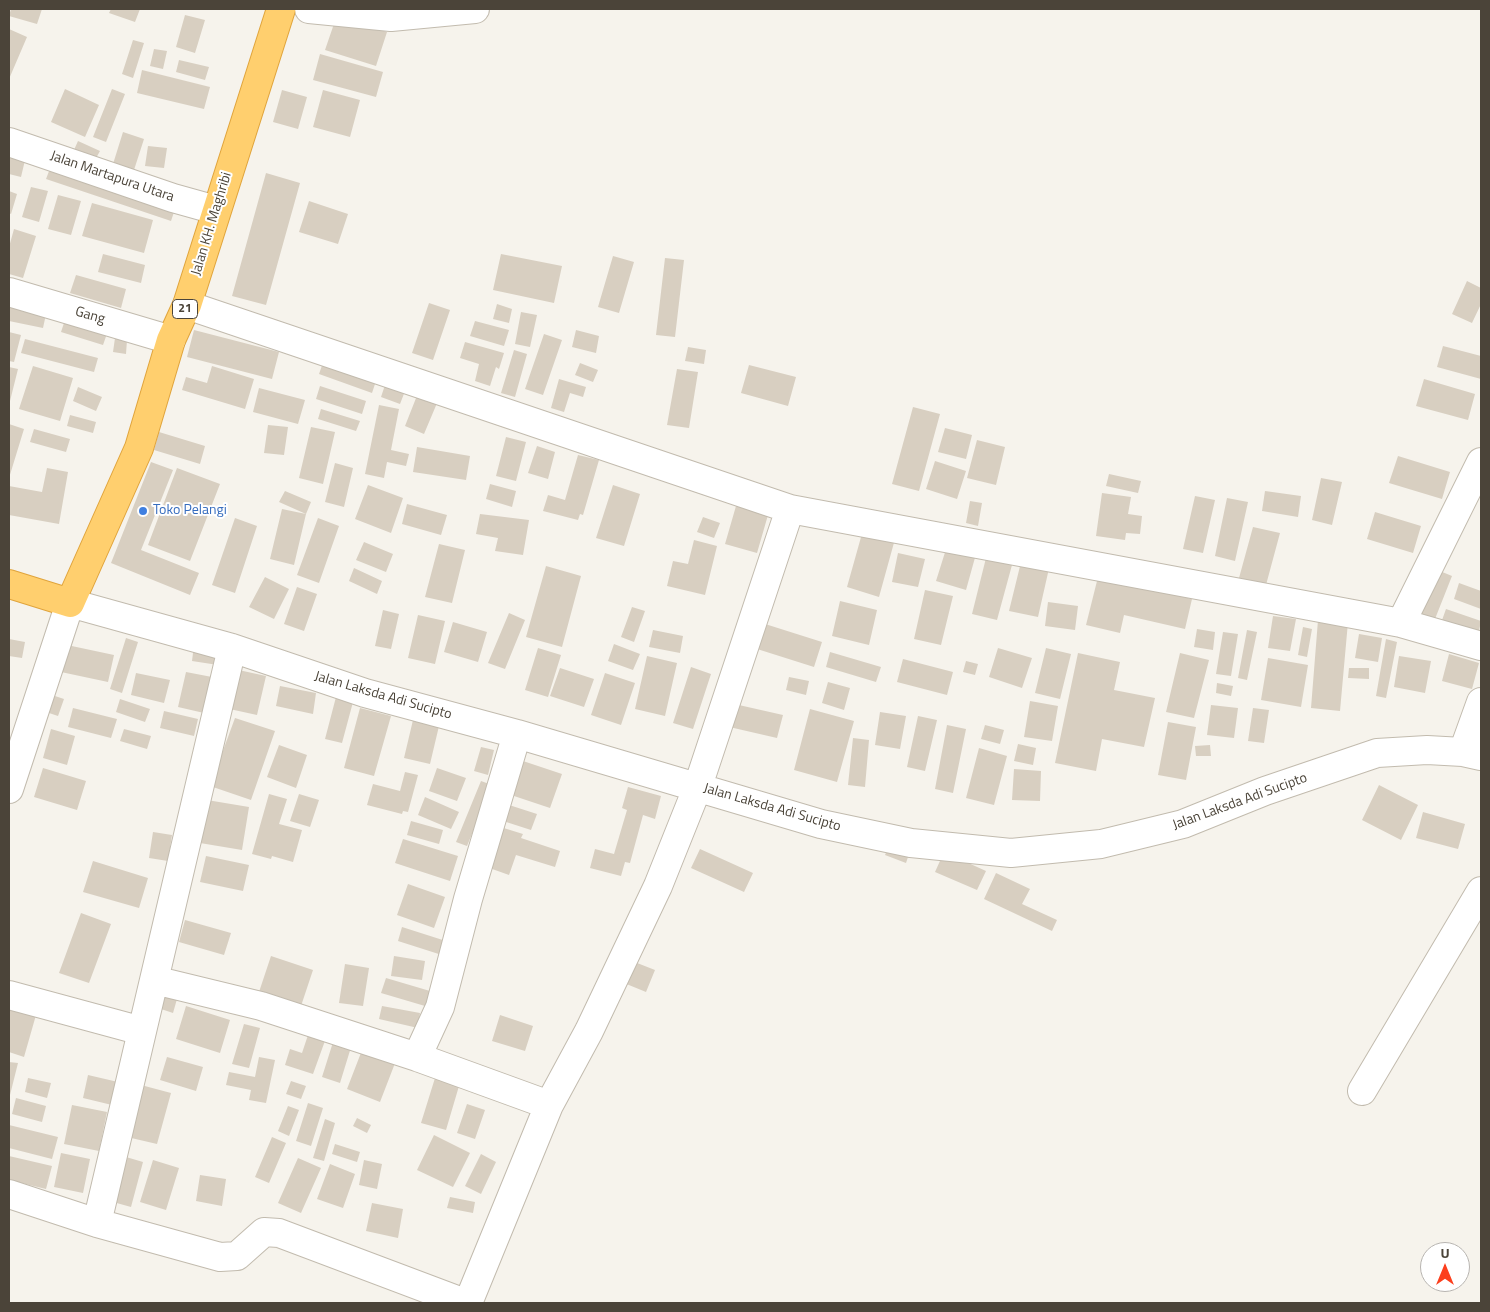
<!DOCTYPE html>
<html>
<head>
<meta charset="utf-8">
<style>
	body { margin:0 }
	#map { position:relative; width:1490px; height:1312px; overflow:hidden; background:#f6f3ec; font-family:"Titillium Web",sans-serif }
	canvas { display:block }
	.frame { position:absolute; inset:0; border:10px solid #4b4439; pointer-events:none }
	.north { position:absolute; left:1420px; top:1242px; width:50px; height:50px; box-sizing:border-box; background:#fff; border:1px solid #b7b4b0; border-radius:50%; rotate:0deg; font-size:14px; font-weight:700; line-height:20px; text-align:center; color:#4b4439 }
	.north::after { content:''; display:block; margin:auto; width:18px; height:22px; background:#fc3f1d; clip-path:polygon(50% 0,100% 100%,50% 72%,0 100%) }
</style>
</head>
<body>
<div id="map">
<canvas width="1490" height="1312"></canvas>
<div class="frame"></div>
<div class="north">U</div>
</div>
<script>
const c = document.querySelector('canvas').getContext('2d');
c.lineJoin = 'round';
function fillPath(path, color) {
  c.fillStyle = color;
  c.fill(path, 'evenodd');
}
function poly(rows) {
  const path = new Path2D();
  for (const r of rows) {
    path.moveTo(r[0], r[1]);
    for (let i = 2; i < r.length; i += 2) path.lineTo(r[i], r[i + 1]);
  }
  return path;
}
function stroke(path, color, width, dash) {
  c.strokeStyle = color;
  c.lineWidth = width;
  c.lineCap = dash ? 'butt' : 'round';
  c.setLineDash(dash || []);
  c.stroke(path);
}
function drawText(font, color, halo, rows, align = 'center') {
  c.font = font + ' "Titillium Web",sans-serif';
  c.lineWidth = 4;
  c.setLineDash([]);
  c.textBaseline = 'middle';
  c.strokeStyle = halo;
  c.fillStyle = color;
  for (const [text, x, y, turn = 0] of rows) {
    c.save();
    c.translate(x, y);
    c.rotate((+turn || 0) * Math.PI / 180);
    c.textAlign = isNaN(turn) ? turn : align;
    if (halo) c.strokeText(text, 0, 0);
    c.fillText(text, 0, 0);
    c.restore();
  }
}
const building = poly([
	[11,9,42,9,37,24,9,16],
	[111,9,140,9,135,22,109,13],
	[185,15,205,20,195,53,176,47],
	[337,15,387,32,376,66,325,50],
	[9,29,27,37,9,79],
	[133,40,144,43,133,78,122,74],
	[154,49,167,51,163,69,150,66],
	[320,54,383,72,376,97,313,80],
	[179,60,209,67,205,80,176,72],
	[142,70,210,87,204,109,137,93],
	[65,89,99,105,85,137,51,122],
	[112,89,125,94,106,142,93,137],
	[282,90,307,97,298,129,273,122],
	[323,90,360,100,350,137,313,127],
	[123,132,144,139,134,170,113,164],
	[78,141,100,151,95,160,74,150],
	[148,146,167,148,164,168,145,166],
	[9,152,26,156,21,177,9,174],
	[51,166,175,209,171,221,46,179],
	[266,173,300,183,266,305,232,296],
	[31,187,48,191,39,222,22,217],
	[9,191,17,194,11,214,9,213],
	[58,195,81,201,71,235,48,229],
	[309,201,348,214,338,244,299,232],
	[92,203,153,220,144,253,82,236],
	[14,229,36,236,23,278,9,274,9,247],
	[103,254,145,265,141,283,98,272],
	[501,254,562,266,554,303,493,290],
	[613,256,634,262,619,313,598,307],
	[665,258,684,260,675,337,656,335],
	[76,275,126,289,121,308,70,293],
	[1467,281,1481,288,1481,304,1472,323,1452,314],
	[9,296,48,305,43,328,9,321],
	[429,303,450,310,433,360,412,353],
	[497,304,512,309,509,323,493,319],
	[68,311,110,325,103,345,61,332],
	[521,312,537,315,530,347,515,344],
	[475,321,509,330,504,346,470,336],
	[194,330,279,352,272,379,187,357],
	[576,330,599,336,596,353,572,347],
	[9,332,21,335,14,362,9,361],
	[544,334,562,340,543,395,525,389],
	[115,338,127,340,126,354,113,352],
	[25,339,98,358,94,372,21,353],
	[465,342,504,353,499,369,496,367,490,386,475,381,479,364,460,358],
	[1443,346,1481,356,1481,379,1437,367],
	[688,347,706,350,704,364,685,361],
	[514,350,527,354,515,397,501,393],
	[325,357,378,375,372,393,319,374],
	[580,363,598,370,593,382,575,375],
	[749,365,796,377,788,406,741,393],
	[33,366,73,378,60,421,19,409],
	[212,366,254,379,245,409,182,390,186,377,207,383],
	[9,367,18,369,9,405],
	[677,369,698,372,689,428,667,425],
	[387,379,407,386,400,404,381,397],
	[559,379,586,387,583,397,570,393,564,412,551,408],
	[1424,379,1475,394,1468,420,1416,406],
	[320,386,366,401,362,414,316,399],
	[78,387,102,397,96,411,73,401],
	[259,388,305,400,298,424,253,412],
	[420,388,440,396,424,434,405,426],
	[379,405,399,409,391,450,409,454,406,466,387,462,384,478,365,474],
	[913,407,940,414,919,491,892,484],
	[321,409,360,421,356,431,318,419],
	[70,415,96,422,93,433,67,426],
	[9,424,24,429,9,478],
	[268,425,288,427,284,455,264,453],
	[311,427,335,432,323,484,299,478],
	[945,428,972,435,966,459,938,452],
	[34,429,70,439,66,452,30,442],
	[159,432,205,446,200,464,154,450],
	[506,437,526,442,516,481,496,476],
	[977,440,1005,447,996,485,967,478],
	[537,446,555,452,548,479,528,473],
	[417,447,470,456,466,480,413,472],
	[578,455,599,460,583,515,580,514,578,520,543,511,548,495,565,500],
	[1398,456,1450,472,1442,499,1389,483],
	[935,461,966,471,957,499,926,489],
	[151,462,173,470,141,550,199,573,190,595,111,563],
	[335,463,353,468,344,507,325,502],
	[47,468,68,472,59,524,9,515,9,486,42,492],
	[177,468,220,484,190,561,148,545],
	[1109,474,1141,481,1138,493,1106,486],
	[1321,478,1342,482,1332,525,1312,520],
	[490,484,516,491,512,507,486,499],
	[368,485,403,498,391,533,355,519],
	[613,485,640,494,624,546,596,538],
	[285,491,311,502,306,514,279,502],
	[1265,491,1301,496,1298,517,1262,511],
	[1102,493,1131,497,1128,514,1142,516,1140,534,1126,533,1125,540,1096,536],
	[1195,496,1215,500,1203,553,1183,549],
	[1227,498,1248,502,1235,561,1215,556],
	[970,501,982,503,978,526,966,523],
	[407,504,447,515,441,535,402,524],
	[736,506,768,515,757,553,725,544],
	[282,509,306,514,294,565,270,559],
	[1375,512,1421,526,1413,553,1367,539],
	[480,514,529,520,523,555,495,551,498,538,476,534],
	[703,517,720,523,714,538,697,532],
	[235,518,257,526,235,593,212,585],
	[318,518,339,526,319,583,297,575],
	[1253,527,1280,533,1266,585,1239,578],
	[863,530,895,539,879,597,847,587],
	[694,540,717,546,705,595,667,586,673,561,688,564],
	[364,542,393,554,386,572,356,560],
	[439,544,465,550,452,603,425,597],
	[947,546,976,554,966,590,936,581],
	[898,553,925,559,918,587,892,582],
	[986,558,1012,565,997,620,972,614],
	[1022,558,1050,564,1038,617,1009,611],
	[546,566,581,576,562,647,526,637],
	[354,568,382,581,377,594,349,581],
	[1435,569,1452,576,1433,624,1416,617],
	[1099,573,1132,585,1192,599,1185,629,1124,615,1120,633,1086,625],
	[265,577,289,589,274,619,249,607],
	[1459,583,1481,591,1481,609,1454,599],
	[297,587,317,594,304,631,284,624],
	[925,590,953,596,941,645,914,639],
	[840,601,877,610,869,645,832,636],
	[1048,602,1078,606,1075,630,1045,626],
	[632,607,645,611,634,642,621,637],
	[1446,609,1481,621,1478,636,1441,623],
	[383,610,399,614,391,649,375,646],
	[509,613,525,620,505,669,488,663],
	[418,615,445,621,435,664,408,658],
	[1273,616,1296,619,1290,651,1268,648],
	[1318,620,1348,622,1340,711,1311,708],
	[453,622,487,632,478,662,444,652],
	[762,623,822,642,814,667,754,648],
	[1303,627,1312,629,1307,657,1298,655],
	[1197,629,1215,632,1213,650,1194,647],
	[653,630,683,636,680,653,649,647],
	[1247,630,1257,632,1247,680,1238,678],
	[1223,632,1238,634,1231,676,1216,674],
	[1359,634,1382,638,1378,662,1355,658],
	[126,638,138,642,122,693,110,689],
	[9,639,25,642,22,658,9,656],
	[1386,639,1397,642,1386,698,1376,696],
	[614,644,640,654,633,670,608,661],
	[67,645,114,655,108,682,61,672],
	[194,645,221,650,218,665,192,661],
	[538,648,561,655,548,697,525,690],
	[998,648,1032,658,1022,688,989,677],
	[1046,648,1071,654,1060,699,1035,693],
	[830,652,881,667,876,682,826,667],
	[1078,653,1120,662,1114,690,1155,698,1144,747,1102,739,1096,771,1055,763],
	[1180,653,1209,660,1194,718,1166,712],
	[1449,654,1479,663,1472,689,1442,681],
	[647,656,677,663,665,716,635,709],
	[1399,656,1431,661,1425,693,1394,687],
	[1268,658,1308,665,1301,707,1261,700],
	[903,659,953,672,947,695,897,682],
	[966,661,978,664,975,675,963,672],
	[691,667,711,674,693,729,673,723],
	[560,668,594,679,584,707,550,696],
	[1349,668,1369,668,1369,679,1348,678],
	[234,669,266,676,257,715,225,708],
	[186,672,212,677,204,713,178,707],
	[136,673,170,680,164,703,131,695],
	[605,673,635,683,621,725,591,715],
	[789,677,809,681,806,695,786,690],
	[828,682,850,688,844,710,822,703],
	[1217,683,1233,686,1231,696,1216,693],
	[280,686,316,693,313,714,276,706],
	[52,695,64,699,58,716,46,712],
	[336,697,353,702,342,743,325,739],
	[120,699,150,709,145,722,116,712],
	[1030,701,1058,706,1052,741,1024,737],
	[730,703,783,715,777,738,725,726],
	[1211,705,1238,708,1234,738,1207,735],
	[73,708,117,719,111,738,68,727],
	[360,708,391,716,374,776,344,768],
	[1253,708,1269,710,1264,743,1248,741],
	[810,709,854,721,837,782,794,770],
	[164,711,198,719,194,736,160,728],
	[880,712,906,716,900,749,875,745],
	[918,716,937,720,925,771,907,767],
	[235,718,275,731,251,800,210,786],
	[413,720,439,726,430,764,404,758],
	[1168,722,1196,727,1186,780,1158,775],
	[947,725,966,729,953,793,935,789],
	[985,725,1004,730,1000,744,981,739],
	[51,729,75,736,67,765,43,758],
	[124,729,151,736,147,749,120,741],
	[853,738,869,740,865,787,848,785],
	[1018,744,1036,748,1033,765,1014,761],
	[279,745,307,755,296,788,267,777],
	[1210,745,1211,756,1196,756,1195,746],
	[481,747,494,750,488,775,474,771],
	[979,748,1007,756,994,805,966,798],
	[520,760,562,774,550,808,508,794],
	[43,768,86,781,77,810,34,797],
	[437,768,466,778,457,801,429,791],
	[1014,769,1041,771,1040,801,1012,800],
	[405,772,418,775,408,812,403,811,402,814,367,805,373,784,400,791],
	[481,781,492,785,467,846,456,842],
	[1379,785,1418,805,1401,840,1362,820],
	[628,787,661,796,655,819,643,815,630,863,625,862,621,876,590,868,595,849,614,854,627,810,622,808],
	[269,794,287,799,279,824,302,830,293,862,272,856,271,859,252,854],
	[299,794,319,800,310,827,290,821],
	[425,797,459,812,451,829,418,815],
	[207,800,249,807,242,850,200,843],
	[506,804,537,814,531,830,500,820],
	[1423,812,1465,824,1458,849,1416,838],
	[411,821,443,830,439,844,407,835],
	[494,825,523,834,521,838,560,851,555,867,516,855,509,875,481,865],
	[153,832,172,835,168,861,149,858],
	[403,839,458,856,450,881,395,863],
	[889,846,909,854,906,863,885,855],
	[700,849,753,873,744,892,691,868],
	[944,852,986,871,977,890,935,872],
	[206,856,249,865,243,891,200,882],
	[93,861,148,878,139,908,83,892],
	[996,873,1030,889,1022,904,1057,920,1052,931,984,899],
	[408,884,445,897,434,928,397,915],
	[81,913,111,924,89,983,59,973],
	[185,920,231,933,224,955,179,942],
	[402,927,449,942,445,956,398,941],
	[271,956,313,970,300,1009,258,995],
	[394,956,425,961,422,980,391,976],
	[632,961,655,970,646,992,624,983],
	[345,964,369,968,363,1006,339,1003],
	[386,978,430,991,425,1006,381,993],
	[158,986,179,992,173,1013,152,1006],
	[186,1006,230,1020,220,1053,176,1039],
	[382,1006,420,1013,418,1028,379,1019],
	[9,1008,36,1015,24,1057,9,1052],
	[500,1015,533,1026,525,1051,492,1041],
	[244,1024,260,1028,249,1068,232,1064],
	[309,1032,326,1038,313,1074,285,1065,290,1049,302,1053],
	[334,1039,352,1044,340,1083,322,1077],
	[364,1045,397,1058,380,1102,347,1089],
	[167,1057,203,1067,196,1091,160,1080],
	[259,1057,275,1060,266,1103,249,1100,251,1090,226,1085,229,1072,255,1077],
	[9,1062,18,1063,10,1095,9,1095],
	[88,1075,118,1082,112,1105,83,1098],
	[28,1078,51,1083,47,1098,25,1092],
	[435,1078,459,1086,446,1130,421,1123],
	[291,1081,306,1086,301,1099,286,1094],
	[141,1085,171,1093,157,1144,127,1137],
	[16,1098,46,1106,42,1122,12,1114],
	[308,1103,323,1108,311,1146,296,1141],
	[467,1104,485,1110,475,1139,457,1133],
	[72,1105,107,1112,99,1151,64,1144],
	[288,1106,299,1110,289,1136,278,1131],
	[357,1118,371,1125,367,1133,353,1126],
	[325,1119,335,1123,324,1161,313,1158],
	[9,1125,58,1137,52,1159,9,1148],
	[434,1135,470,1153,453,1187,417,1170],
	[272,1137,286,1143,269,1183,255,1177],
	[335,1144,360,1152,357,1162,332,1154],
	[61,1153,90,1159,83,1193,54,1187],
	[481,1154,496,1162,481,1194,465,1186],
	[9,1156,52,1166,46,1189,9,1180],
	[126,1157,143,1162,131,1207,113,1202],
	[298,1158,321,1168,301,1213,278,1203],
	[153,1160,179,1168,166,1210,140,1202],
	[364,1160,382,1164,377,1189,359,1185],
	[330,1164,355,1174,343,1208,317,1199],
	[200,1175,226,1179,222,1206,196,1201],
	[450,1197,475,1202,473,1213,447,1208],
	[372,1203,403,1209,398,1238,366,1231]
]);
const minor = poly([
	[309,9,391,17,475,9],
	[9,142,173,198,216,210],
	[9,292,171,340],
	[187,305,790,509,698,786,658,886,589,1031,549,1105,468,1303],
	[790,509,1401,623,1481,462],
	[1401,623,1481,646],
	[1463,752,1481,702],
	[9,789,70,603,232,648,365,693,517,734,821,824,911,843,1011,853,1101,844,1183,824,1265,791,1377,753,1427,750,1463,752,1481,756],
	[154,980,261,1006,417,1057,549,1105],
	[9,995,142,1031],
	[417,1057,440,1007,468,899,517,734],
	[1362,1091,1481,891],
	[9,1194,97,1223,220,1257,237,1256,264,1232,279,1233,465,1303],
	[97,1223,232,648]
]);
const highway = poly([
	[9,584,70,603,139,448,171,340,187,305,281,9]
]);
const markers = [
	[143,511,5,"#3f7fe0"]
];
const shields = [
	[185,309,25]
];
const shieldNames = [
	["21",185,309]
];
const streetNames = [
	["Jalan Martapura Utara",112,177,19],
	["Jalan KH. Maghribi",212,224,-73],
	["Gang",90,316,16],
	["Jalan Laksda Adi Sucipto",383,696,16],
	["Jalan Laksda Adi Sucipto",1240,802,-20],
	["Jalan Laksda Adi Sucipto",772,808,16]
];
const shopNames = [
	["Toko Pelangi",153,511]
];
fillPath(building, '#d8cfc1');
stroke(minor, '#c2bbae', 30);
stroke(highway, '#e0a43c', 30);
stroke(minor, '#fff', 28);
stroke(highway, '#ffcf6e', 28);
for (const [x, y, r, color] of markers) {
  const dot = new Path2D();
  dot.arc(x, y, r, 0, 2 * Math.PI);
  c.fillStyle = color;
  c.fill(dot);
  stroke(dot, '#fff', 2);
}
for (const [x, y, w] of shields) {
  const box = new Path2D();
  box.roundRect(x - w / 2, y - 9.5, w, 19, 4);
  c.fillStyle = '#fff';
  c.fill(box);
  stroke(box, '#4b4439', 1);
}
drawText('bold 12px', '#4b4439', null, shieldNames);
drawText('14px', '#4b4439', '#fff', streetNames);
drawText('14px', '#366cbe', '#fff', shopNames, 'left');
</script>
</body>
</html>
